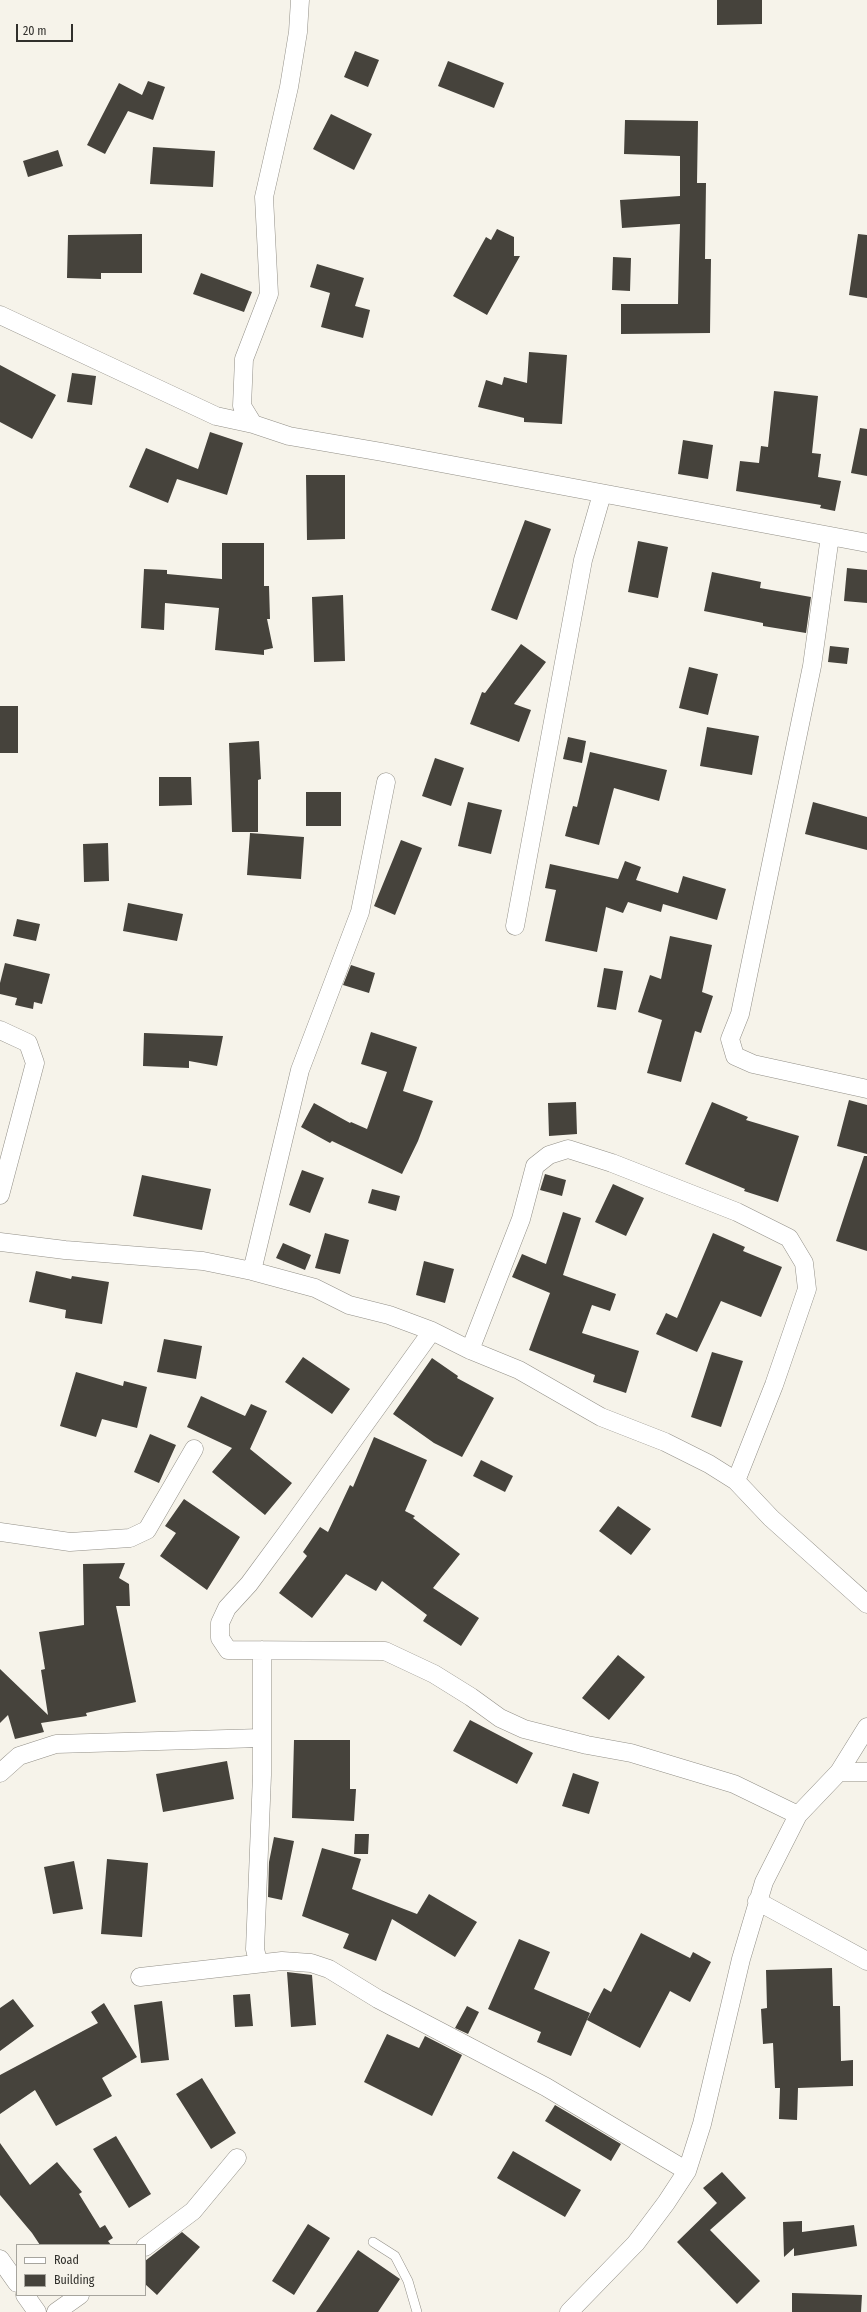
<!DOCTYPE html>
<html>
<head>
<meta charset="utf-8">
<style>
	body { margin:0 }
	#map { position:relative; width:867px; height:2312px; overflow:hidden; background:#f6f3ea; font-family:"Fira Sans Condensed",sans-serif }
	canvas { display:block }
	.legend { position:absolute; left:16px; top:2244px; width:130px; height:52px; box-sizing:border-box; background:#f6f3ea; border:1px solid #a7a59e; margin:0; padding:5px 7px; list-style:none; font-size:12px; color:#31302c }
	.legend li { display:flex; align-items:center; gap:8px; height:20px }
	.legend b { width:20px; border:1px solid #a7a59e }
	.scale { position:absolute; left:16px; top:24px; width:57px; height:18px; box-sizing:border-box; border:2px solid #31302c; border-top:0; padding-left:5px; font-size:12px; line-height:14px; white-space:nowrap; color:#31302c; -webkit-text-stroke:3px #f6f3ea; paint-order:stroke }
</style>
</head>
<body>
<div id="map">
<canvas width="867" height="2312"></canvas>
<ul class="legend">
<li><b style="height:5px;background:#fff"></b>Road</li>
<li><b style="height:11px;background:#46433c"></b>Building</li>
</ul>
<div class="scale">20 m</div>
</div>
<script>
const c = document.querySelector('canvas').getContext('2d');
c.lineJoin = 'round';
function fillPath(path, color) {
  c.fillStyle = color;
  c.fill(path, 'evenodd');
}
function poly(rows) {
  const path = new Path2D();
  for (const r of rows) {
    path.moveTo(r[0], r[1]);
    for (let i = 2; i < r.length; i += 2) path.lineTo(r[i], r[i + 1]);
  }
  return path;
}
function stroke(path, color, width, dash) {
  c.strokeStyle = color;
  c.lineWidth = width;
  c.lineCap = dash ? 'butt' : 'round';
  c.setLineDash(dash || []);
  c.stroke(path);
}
const building = poly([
	[717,0,762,0,762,24,717,25],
	[355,51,379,60,368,87,344,77],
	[448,61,504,83,494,108,438,86],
	[148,81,165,87,153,120,128,111,105,154,87,145,119,83,142,95],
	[331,114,372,134,354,170,313,149],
	[625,120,698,121,697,183,706,183,705,259,711,259,710,333,621,334,621,304,678,304,679,259,680,224,622,228,620,200,680,196,680,156,624,154],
	[153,147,215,151,213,187,150,184],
	[58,150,63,166,28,177,23,161],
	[497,229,514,237,514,256,520,256,487,315,453,296,486,237,491,240],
	[142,234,142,273,101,273,101,279,67,278,68,235],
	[858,234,867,235,867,298,849,295],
	[613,257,631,258,630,291,612,290],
	[317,264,364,278,355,306,370,310,363,338,321,327,330,293,310,287],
	[201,273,252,292,244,312,193,294],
	[529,352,567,355,562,424,524,422,524,418,478,407,486,380,502,385,504,377,527,383],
	[0,365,56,395,32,439,0,422],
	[72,373,96,376,92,405,67,402],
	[774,391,818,396,812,453,821,454,818,477,841,481,835,511,820,508,821,505,736,491,740,461,759,463,761,446,768,447],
	[860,428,867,429,867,476,851,473],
	[210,432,243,443,227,495,177,479,168,503,129,487,146,448,198,469],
	[683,440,713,445,708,479,678,474],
	[306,475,345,475,345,539,307,540],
	[525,520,551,529,517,620,491,610],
	[638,541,668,547,658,598,628,592],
	[222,543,264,543,264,586,269,586,270,619,267,619,273,648,264,650,264,655,215,650,219,608,165,603,164,630,141,628,144,569,167,570,167,574,222,579],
	[847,568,867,570,867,603,844,601],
	[712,572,761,582,760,588,811,597,806,633,763,626,763,623,704,611],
	[343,595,345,661,314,662,312,597],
	[521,644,546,662,514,704,531,710,519,742,470,724,482,692,485,693],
	[830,646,849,648,847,664,828,662],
	[689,667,718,674,708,715,679,708],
	[0,706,18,706,18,753,0,753],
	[707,727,759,736,752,775,700,766],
	[568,737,586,741,582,763,563,759],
	[259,741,261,779,258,780,258,832,232,832,229,743],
	[590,752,667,770,659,801,614,788,599,845,565,836,573,806,577,807],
	[435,758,464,768,451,806,422,796],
	[159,777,191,777,192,805,159,806],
	[306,792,341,792,341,826,306,826],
	[468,802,502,810,491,854,458,846],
	[813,802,867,817,867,850,805,834],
	[250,833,304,837,301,879,247,875],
	[401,840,422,848,395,915,374,906],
	[108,843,109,881,84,882,83,844],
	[625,861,641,867,636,880,678,893,683,876,726,889,717,920,663,904,661,912,628,902,623,913,606,907,597,952,545,941,556,890,545,888,550,864,618,879],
	[128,903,183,914,177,941,123,931],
	[17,919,40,924,36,941,13,936],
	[670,936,712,945,702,992,713,996,701,1033,695,1031,681,1082,647,1073,662,1020,638,1012,650,975,661,979],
	[5,963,50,974,42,1004,34,1002,33,1009,15,1005,17,998,0,994,0,983],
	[351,965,375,973,369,993,343,985],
	[604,968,623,971,616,1010,597,1007],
	[371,1032,417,1047,403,1091,433,1101,418,1141,402,1174,332,1141,330,1143,301,1127,314,1103,350,1123,351,1122,367,1129,387,1072,361,1064],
	[144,1033,223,1036,217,1066,189,1061,189,1068,143,1066],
	[849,1100,867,1105,867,1154,837,1146],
	[576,1102,577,1134,549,1136,548,1103],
	[712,1102,748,1117,746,1120,799,1136,778,1202,744,1191,745,1189,685,1164],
	[864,1156,867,1156,867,1251,836,1241],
	[302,1170,324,1178,310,1213,289,1205],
	[545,1174,566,1180,562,1196,540,1190],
	[142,1175,211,1189,202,1230,133,1216],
	[613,1184,644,1198,626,1236,595,1222],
	[372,1189,400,1196,396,1211,368,1203],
	[563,1212,581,1218,563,1275,616,1294,610,1311,592,1305,582,1333,639,1351,626,1393,593,1382,595,1375,529,1350,550,1293,512,1277,522,1254,546,1264],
	[325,1233,349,1240,340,1274,315,1268],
	[713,1233,745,1247,743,1251,782,1267,761,1317,721,1301,697,1352,656,1334,666,1313,677,1318],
	[283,1243,311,1255,305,1270,276,1258],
	[424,1261,454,1269,445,1303,416,1295],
	[36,1271,71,1279,72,1276,109,1282,102,1324,65,1318,66,1310,29,1302],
	[164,1339,202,1346,196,1379,157,1372],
	[712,1352,743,1361,721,1427,691,1417],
	[303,1357,350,1389,332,1414,285,1382],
	[432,1358,458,1376,457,1378,494,1398,462,1457,434,1443,393,1414],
	[76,1372,123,1386,124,1381,147,1387,137,1428,102,1419,96,1437,60,1426],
	[201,1396,245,1416,251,1404,267,1411,250,1449,292,1483,265,1515,212,1472,232,1448,187,1427],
	[150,1434,176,1445,159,1483,134,1472],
	[374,1437,427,1460,405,1511,415,1516,413,1518,460,1554,433,1588,479,1618,461,1646,423,1621,427,1615,382,1581,376,1591,346,1574,312,1618,279,1593,307,1556,303,1552,320,1527,328,1532,350,1485,353,1487],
	[481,1460,513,1476,505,1492,473,1476],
	[184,1499,240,1537,207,1590,160,1556,176,1533,165,1526],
	[618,1506,651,1529,631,1555,599,1531],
	[125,1563,119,1578,129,1584,130,1606,116,1606,136,1702,86,1713,87,1716,41,1723,44,1732,15,1739,8,1715,0,1723,0,1669,48,1715,41,1670,45,1669,39,1632,84,1625,83,1564],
	[618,1655,645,1677,609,1720,582,1698],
	[470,1720,533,1753,517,1784,453,1751],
	[294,1740,350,1740,350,1789,356,1789,354,1821,292,1818],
	[227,1761,234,1799,163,1812,156,1774],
	[573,1773,599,1782,589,1814,562,1806],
	[355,1834,369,1834,368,1854,354,1854],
	[274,1837,294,1841,282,1900,268,1897,269,1862],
	[322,1848,361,1859,352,1889,417,1914,429,1894,477,1922,455,1957,392,1919,376,1961,343,1948,349,1934,302,1916],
	[107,1859,148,1863,142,1937,101,1934],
	[74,1861,83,1909,53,1914,44,1867],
	[641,1933,690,1958,693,1952,711,1962,690,2002,670,1991,640,2048,587,2020,604,1988,611,1992],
	[519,1939,550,1952,534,1989,590,2013,571,2056,537,2042,541,2032,488,2009],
	[832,1968,833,2006,840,2006,841,2061,853,2060,853,2086,798,2088,797,2120,779,2119,780,2088,775,2088,773,2043,763,2044,761,2009,767,2008,766,1970],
	[287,1972,312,1975,316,2025,291,2027],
	[250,1994,253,2026,235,2027,233,1995],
	[13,1999,34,2026,0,2051,0,2008],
	[162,2001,169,2060,141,2063,134,2005],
	[104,2003,137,2057,102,2078,112,2096,56,2126,35,2090,0,2114,0,2075,98,2023,91,2012],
	[467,2006,479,2012,468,2034,455,2028],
	[387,2034,419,2048,425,2036,462,2055,432,2116,364,2082],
	[202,2078,236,2133,211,2149,176,2094],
	[555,2105,621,2144,611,2161,545,2121],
	[116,2136,151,2194,129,2208,93,2149],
	[0,2143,30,2185,57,2162,82,2192,79,2194,100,2228,105,2225,113,2238,108,2241,111,2245,40,2245,32,2233,0,2195],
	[513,2151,581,2190,565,2217,497,2178],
	[722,2172,746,2198,710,2230,760,2281,737,2304,677,2242,717,2203,703,2188],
	[802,2221,802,2232,854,2225,857,2246,794,2256,794,2248,784,2257,783,2222],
	[308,2224,330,2238,294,2295,272,2281],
	[182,2232,200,2247,157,2295,145,2284,145,2261],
	[358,2250,400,2279,378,2312,316,2312],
	[792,2293,862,2295,861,2312,792,2312]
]);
const lane = poly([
	[373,2242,395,2256,408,2281,417,2312]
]);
const street = poly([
	[0,315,216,416,253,424,289,436,382,452,867,543],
	[253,424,242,406,244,359,269,294,264,197,289,87,298,32,300,0],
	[830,536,812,666,740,1014,730,1039,735,1056,753,1064,867,1089],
	[515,926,583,560,602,494],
	[0,1030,28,1043,35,1063,0,1195],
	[0,1242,65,1250,203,1261,252,1271,315,1288,349,1305,389,1315,432,1331,470,1350,519,1370,601,1417,665,1442,709,1464,736,1481,771,1518,867,1604],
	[252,1271,300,1070,360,912,386,782],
	[432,1331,288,1531,249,1584,227,1608,220,1623,220,1638,228,1650,385,1651,434,1674,471,1697,500,1718,524,1729,587,1745,631,1753,734,1784,798,1815],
	[470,1350,521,1219,535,1166,549,1155,568,1149,612,1163,737,1212,789,1238,804,1263,807,1289,774,1385,736,1481],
	[0,1532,70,1542,130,1538,147,1530,194,1449],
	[839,1772,867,1772],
	[0,1773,19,1756,56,1744,261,1738],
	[757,1901,867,1961],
	[258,1962,255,1949,262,1775,262,1650],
	[140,1977,282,1961,311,1963,329,1969,378,1999,546,2087,687,2171],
	[145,2247,193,2211,237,2158],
	[0,2259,17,2283],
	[25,2295,37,2312],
	[56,2312,80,2295],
	[569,2312,636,2243,666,2203,687,2171,702,2124,741,1959,764,1882,798,1815,839,1772,867,1727]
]);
fillPath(building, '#46433c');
stroke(lane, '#928f87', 10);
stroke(street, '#928f87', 19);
stroke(lane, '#fff', 9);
stroke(street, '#fff', 18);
</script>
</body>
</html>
